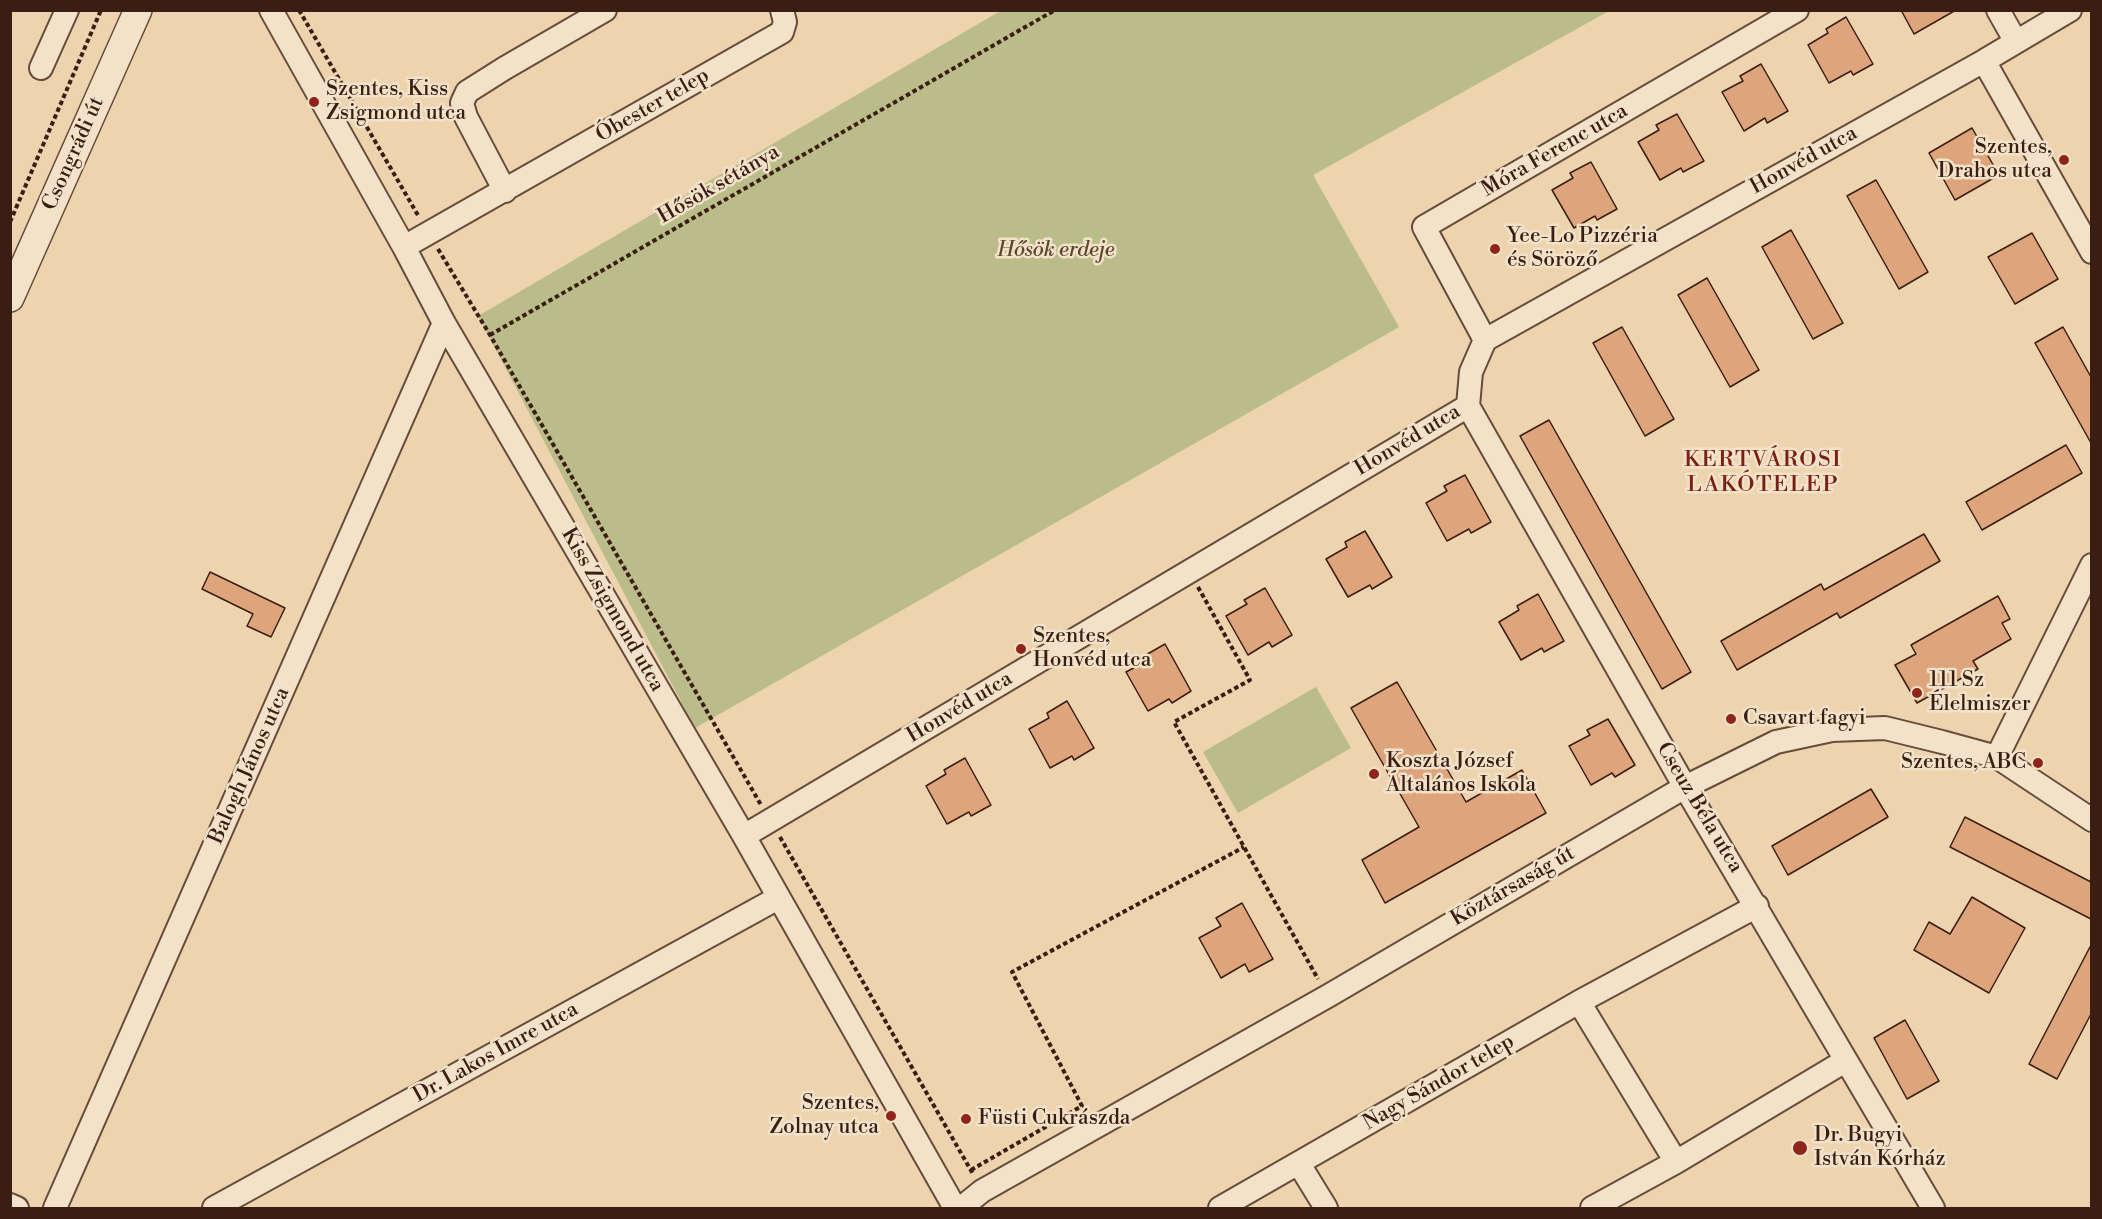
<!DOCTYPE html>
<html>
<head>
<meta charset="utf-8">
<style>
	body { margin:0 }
	#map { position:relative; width:2102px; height:1219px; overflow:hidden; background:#edd3ae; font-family:"Libre Bodoni",serif }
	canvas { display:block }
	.frame { position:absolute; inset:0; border:12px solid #3b1e13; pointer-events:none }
</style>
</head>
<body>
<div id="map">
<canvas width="2102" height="1219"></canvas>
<div class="frame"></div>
</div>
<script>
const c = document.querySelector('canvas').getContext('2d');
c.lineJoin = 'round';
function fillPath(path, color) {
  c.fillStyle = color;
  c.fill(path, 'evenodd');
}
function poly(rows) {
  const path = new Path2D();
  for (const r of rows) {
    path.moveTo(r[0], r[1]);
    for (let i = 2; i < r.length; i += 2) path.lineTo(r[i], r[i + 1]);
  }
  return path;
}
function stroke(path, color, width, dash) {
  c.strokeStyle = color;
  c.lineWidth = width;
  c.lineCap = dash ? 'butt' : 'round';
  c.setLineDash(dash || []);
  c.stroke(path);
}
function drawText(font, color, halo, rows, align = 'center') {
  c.font = font + ' "Libre Bodoni",serif';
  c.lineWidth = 5;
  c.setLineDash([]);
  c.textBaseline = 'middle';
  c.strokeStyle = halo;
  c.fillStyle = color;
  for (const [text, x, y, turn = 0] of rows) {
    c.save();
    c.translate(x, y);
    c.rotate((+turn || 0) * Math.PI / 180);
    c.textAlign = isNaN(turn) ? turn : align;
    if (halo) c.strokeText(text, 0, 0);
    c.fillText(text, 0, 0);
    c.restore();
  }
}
const green = poly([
	[1002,10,1609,11,1313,175,1399,327,695,728,478,316],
	[1316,687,1351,748,1238,813,1203,752]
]);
const building = poly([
	[1901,10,1956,10,1914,34,1901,10],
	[1846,17,1873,64,1853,75,1851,71,1829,83,1808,45,1828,33,1826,29,1846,17],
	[1761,64,1788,111,1767,123,1765,118,1744,131,1722,92,1743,81,1740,76,1761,64],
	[1677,114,1704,161,1683,172,1681,168,1660,180,1638,142,1659,130,1656,125,1677,114],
	[1972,128,1999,175,1955,200,1929,153,1972,128],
	[1591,162,1617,209,1597,220,1595,216,1574,228,1552,190,1573,178,1570,173,1591,162],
	[1876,180,1928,272,1899,289,1847,196,1876,180],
	[1791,230,1843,323,1813,339,1762,247,1791,230],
	[2032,233,2058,279,2015,304,1988,257,2032,233],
	[1707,278,1759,370,1730,387,1678,295,1707,278],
	[1622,327,1674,419,1645,436,1593,343,1622,327],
	[2063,327,2091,377,2091,443,2035,343,2063,327],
	[1549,420,1691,672,1662,689,1520,436,1549,420],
	[2066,445,2082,473,1982,530,1966,502,2066,445],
	[1465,475,1491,522,1471,533,1469,529,1447,541,1426,503,1447,491,1444,486,1465,475],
	[1365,531,1392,577,1372,589,1370,585,1348,597,1326,559,1347,547,1345,542,1365,531],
	[1924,534,1940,561,1840,618,1837,613,1737,670,1721,641,1821,584,1824,590,1924,534],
	[210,572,285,608,271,637,247,626,253,614,202,589,210,572],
	[1265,588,1292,635,1272,647,1269,642,1248,655,1226,616,1247,604,1244,600,1265,588],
	[1538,594,1564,641,1544,652,1542,648,1521,660,1499,622,1519,610,1517,606,1538,594],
	[1998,596,2010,619,2002,623,2011,639,1973,661,1978,669,1917,703,1895,665,1916,654,1911,645,1998,596],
	[1165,644,1191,691,1172,703,1169,699,1148,711,1126,672,1147,661,1144,656,1165,644],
	[1397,682,1466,802,1522,770,1546,813,1385,903,1362,860,1419,827,1351,708,1397,682],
	[1067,701,1094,748,1074,760,1072,756,1050,768,1029,729,1049,718,1047,713,1067,701],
	[1608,719,1635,765,1615,777,1612,773,1591,785,1569,746,1590,735,1587,730,1608,719],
	[965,758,991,805,971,816,969,812,947,824,926,786,946,774,944,770,965,758],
	[1871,789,1888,817,1788,875,1772,846,1871,789],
	[1965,817,2091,882,2091,919,1950,847,1965,817],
	[1972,897,2025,928,1989,993,1914,950,1929,922,1950,934,1972,897],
	[1242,903,1273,959,1249,972,1245,964,1221,978,1199,938,1221,926,1216,918,1242,903],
	[2091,945,2091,1014,2057,1079,2029,1064,2091,945],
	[1905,1020,1939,1081,1907,1099,1874,1038,1905,1020]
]);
const path = poly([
	[299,10,419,217],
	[10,222,101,10],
	[438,249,490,335,761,805],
	[490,335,1055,10],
	[1198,587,1250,680,1174,722,1318,979],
	[780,837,973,1174],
	[971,1170,1082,1106,1012,972,1244,847]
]);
const minor = poly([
	[271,10,404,247,444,323,744,836,955,1208],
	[1998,10,2016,42],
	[1984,61,2092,252],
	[41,68,67,10],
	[505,191,466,117,462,103,467,92,505,68,605,10],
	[404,247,782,32,785,22,782,10],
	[1485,340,1424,227,1797,10],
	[1468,406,1685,787,1933,1208],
	[1997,757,2092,565],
	[744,836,1468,406,1471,372,1485,340,1984,61,2070,10],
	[1579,1002,1676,1162],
	[1299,1164,1326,1208],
	[10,1205,17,1208],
	[55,1208,444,323],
	[214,1208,778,898],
	[961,1208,982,1191,1328,996,1685,787,1776,742,1832,730,1885,728,1942,742,1997,757,2092,820],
	[1220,1208,1579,1002,1757,906],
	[1592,1208,1676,1162,1845,1061]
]);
const tertiary = poly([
	[10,298,138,10]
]);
const markers = [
	[314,102,6,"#8f2418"],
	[2064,160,6,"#8f2418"],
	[1495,249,6,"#8f2418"],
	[1021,649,6,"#8f2418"],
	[1917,693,6,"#8f2418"],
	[1731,719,6,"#8f2418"],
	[2038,763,6,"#8f2418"],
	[1374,774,6,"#8f2418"],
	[891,1116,6,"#8f2418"],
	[966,1119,6,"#8f2418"],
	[1800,1148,8,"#8f2418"]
];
const poiNames = [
	["Szentes, Kiss",326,90],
	["Zsigmond utca",326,114],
	["Szentes,",2052,148,"right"],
	["Drahos utca",2052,172,"right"],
	["Yee-Lo Pizzéria",1507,237],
	["és Söröző",1507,261],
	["Szentes,",1033,637],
	["Honvéd utca",1033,661],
	["111 Sz",1929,681],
	["Élelmiszer",1929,705],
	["Csavart fagyi",1743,719],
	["Koszta József",1386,762],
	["Általános Iskola",1386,786],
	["Szentes, ABC",2026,763,"right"],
	["Szentes,",879,1104,"right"],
	["Zolnay utca",879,1128,"right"],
	["Füsti Cukrászda",978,1119],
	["Dr. Bugyi",1814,1136],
	["István Kórház",1814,1160]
];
const streetNames = [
	["Óbester telep",653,106,-30],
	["Móra Ferenc utca",1555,151,-30],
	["Csongrádi út",74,154,-66],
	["Honvéd utca",1804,161,-29],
	["Hősök sétánya",719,185,-30],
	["Honvéd utca",1408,441,-31],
	["Kiss Zsigmond utca",612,610,60],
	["Honvéd utca",960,708,-31],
	["Balogh János utca",250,766,-66],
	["Cseuz Béla utca",1699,808,59],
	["Köztársaság út",1513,887,-30],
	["Dr. Lakos Imre utca",496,1053,-29],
	["Nagy Sándor telep",1439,1083,-30]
];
const parkNames = [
	["Hősök erdeje",1056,251]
];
const neighbourhoodNames = [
	["KERTVÁROSI",1763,461],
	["LAKÓTELEP",1763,486]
];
fillPath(green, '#babc89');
fillPath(building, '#dea47b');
stroke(building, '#3b1e13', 1.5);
stroke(minor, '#684b3a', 26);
stroke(tertiary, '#684b3a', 30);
stroke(path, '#3b1e13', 4, [4.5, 3]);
stroke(minor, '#f3e2ca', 22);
stroke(tertiary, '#f3e2ca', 27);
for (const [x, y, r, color] of markers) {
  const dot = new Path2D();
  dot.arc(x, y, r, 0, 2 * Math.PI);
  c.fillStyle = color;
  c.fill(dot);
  stroke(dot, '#f3e2ca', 2);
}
drawText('21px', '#3b1e13', '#f3e2ca', poiNames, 'left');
drawText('21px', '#3b1e13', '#f3e2ca', streetNames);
drawText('italic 21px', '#5b4630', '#f3e2ca', parkNames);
c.letterSpacing = '1.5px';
drawText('22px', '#7a1f14', '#f3e2ca', neighbourhoodNames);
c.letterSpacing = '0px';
</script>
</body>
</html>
